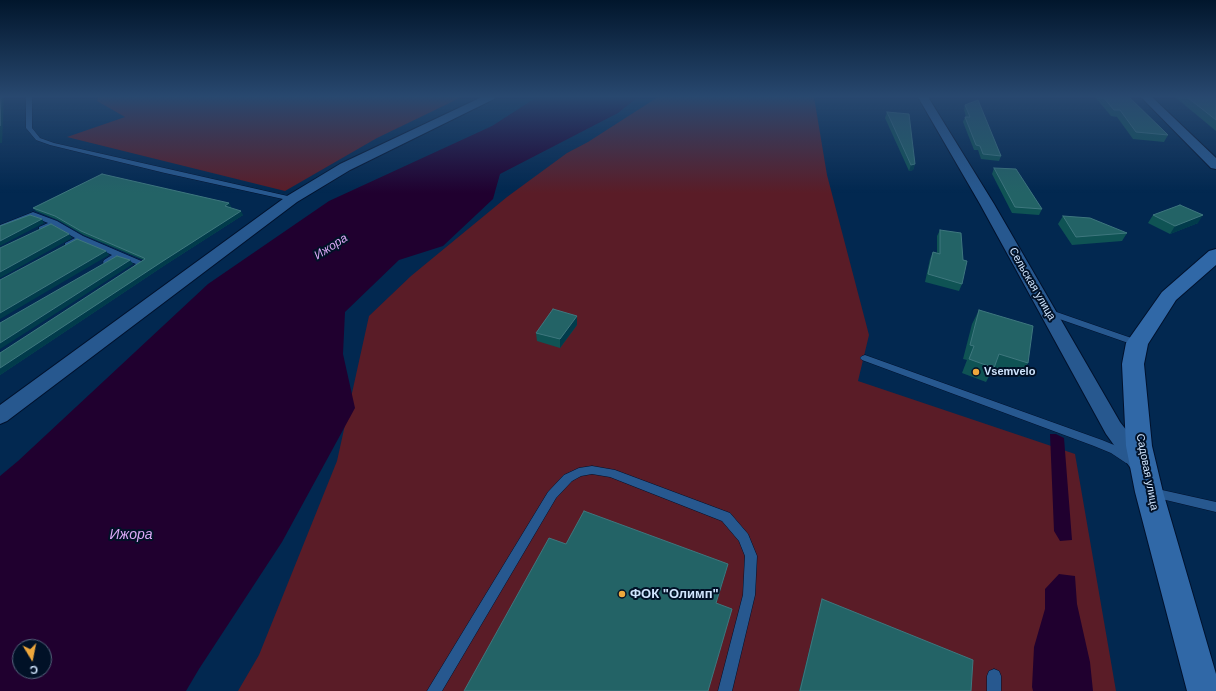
<!DOCTYPE html>
<html>
<head>
<meta charset="utf-8">
<style>
	body { margin:0 }
	#map { position:relative; width:1216px; height:691px; overflow:hidden; background:#022850; font-family:Helvetica,sans-serif }
	canvas { display:block }
	.north { position:absolute; left:12px; top:639px; width:40px; height:40px; box-sizing:border-box; background:#011127; border:1px solid #54667d; border-radius:50%; rotate:170deg; font-size:11px; font-weight:700; line-height:16px; text-align:center; color:#d0e5fe }
	.north::after { content:''; display:block; margin:auto; width:14px; height:18px; background:#eea73c; clip-path:polygon(50% 0,100% 100%,50% 72%,0 100%) }
</style>
</head>
<body>
<div id="map">
<canvas width="1216" height="691"></canvas>
<div class="north">С</div>
</div>
<script>
const c = document.querySelector('canvas').getContext('2d');
c.lineJoin = 'round';
function fillPath(path, color) {
  c.fillStyle = color;
  c.fill(path, 'evenodd');
}
function poly(rows) {
  const path = new Path2D();
  for (const r of rows) {
    path.moveTo(r[0], r[1]);
    for (let i = 2; i < r.length; i += 2) path.lineTo(r[i], r[i + 1]);
  }
  return path;
}
function stroke(path, color, width, dash) {
  c.strokeStyle = color;
  c.lineWidth = width;
  c.lineCap = dash ? 'butt' : 'round';
  c.setLineDash(dash || []);
  c.stroke(path);
}
function drawText(font, color, halo, rows, align = 'center') {
  c.font = font + ' Helvetica,sans-serif';
  c.lineWidth = 4;
  c.setLineDash([]);
  c.textBaseline = 'middle';
  c.strokeStyle = halo;
  c.fillStyle = color;
  for (const [text, x, y, turn = 0] of rows) {
    c.save();
    c.translate(x, y);
    c.rotate((+turn || 0) * Math.PI / 180);
    c.textAlign = isNaN(turn) ? turn : align;
    if (halo) c.strokeText(text, 0, 0);
    c.fillText(text, 0, 0);
    c.restore();
  }
}
const green = poly([
	[98,97,462,97,377,138,285,191,67,137,125,117,97,101],
	[658,97,814,97,827,175,869,335,858,381,1075,454,1116,691,238,691,259,655,337,461,369,316,411,276,507,197,567,153,588,142]
]);
const water = poly([
	[537,97,638,97,618,113,500,174,493,199,443,246,399,260,345,312,343,354,355,408,282,542,199,669,186,691,0,691,0,476,18,461,208,284,329,201,492,126],
	[20,647,44,647,44,671,20,671],
	[1050,434,1056,434,1064,438,1072,540,1060,541,1054,531],
	[1059,574,1075,576,1077,604,1090,662,1093,691,1033,691,1032,687,1034,647,1045,609,1045,589]
]);
const lane = poly([
	[26,97,32,97,32,128,40,138,54,143,292,197,295,199,292,201,165,173,50,145,36,140,26,128,26,97],
	[33,212,57,221,83,236,146,263,135,270,131,268,136,264,119,258,110,264,104,264,103,262,104,260,112,255,80,241,71,247,65,247,65,243,75,238,54,226,45,231,39,231,39,227,48,223,33,217,0,230,0,225,33,212],
	[1048,309,1140,341,1141,343,1140,345,1134,345,1045,314,1044,312,1045,310,1048,309],
	[865,355,1102,440,1119,447,1134,457,1135,460,1134,463,1130,464,1126,463,1111,453,1094,446,862,360,860,358,862,356,865,355],
	[592,466,615,470,730,513,748,534,757,556,755,595,732,691,718,691,743,595,745,556,739,541,722,521,610,477,592,474,581,476,572,481,556,498,442,691,427,691,548,492,564,475,579,468,592,466],
	[1153,488,1216,502,1216,512,1149,496,1147,493,1149,490,1153,488],
	[994,669,999,671,1001,676,1001,691,987,691,987,676,989,671,994,669]
]);
const street = poly([
	[482,97,495,97,494,99,350,170,297,202,7,421,0,424,0,405,287,196,340,164,482,97],
	[918,97,928,97,994,204,1120,422,1148,458,1151,464,1148,470,1140,473,1132,470,1106,434,980,204,918,97],
	[1141,97,1152,97,1216,158,1216,169,1211,168,1141,97]
]);
const secondary = poly([
	[1216,249,1216,265,1176,300,1148,344,1144,364,1152,446,1163,492,1216,674,1216,691,1187,691,1135,492,1126,446,1122,364,1126,343,1162,292,1209,251,1216,249]
]);
const wall = poly([
	[1095,97,1129,97,1168,135,1164,142,1133,139,1117,117,1111,116],
	[1175,97,1213,97,1216,99,1216,131],
	[965,105,1001,156,999,161,981,159,978,150,974,150,963,122,965,117,966,117,964,110],
	[887,112,915,164,913,170,909,171,885,118],
	[994,168,1042,209,1039,215,1012,213,992,174],
	[229,203,231,207,230,208,243,215,165,265,0,375,0,353,144,260,84,235,58,220,36,211,33,208],
	[1153,215,1198,223,1170,234,1148,223],
	[1063,216,1127,233,1122,241,1072,245,1058,224],
	[940,230,962,284,959,291,925,282,930,259,933,252,937,253,937,236],
	[979,310,1028,363,1019,377,993,369,986,382,962,373,967,360,963,359,972,324],
	[577,325,560,348,537,341,536,333],
	[822,599,971,691,799,691]
]);
const shadedWall = poly([
	[1,97,4,97,2,143,0,143,0,126],
	[915,164,913,170,909,171,911,165],
	[229,203,231,207,226,210,225,206],
	[241,211,243,215,165,265,0,375,0,368,163,261],
	[1203,215,1198,223,1170,234,1175,226],
	[42,219,44,223,0,246,0,241],
	[69,234,72,238,0,278,0,272],
	[106,251,109,255,0,319,0,313],
	[130,260,133,264,0,349,0,343],
	[577,316,577,325,560,348,560,339],
	[728,564,725,575,713,614,716,603]
]);
const building = poly([
	[0,97,1,97,0,126,0,97],
	[1103,97,1129,97,1168,135,1136,132,1120,110,1114,110,1103,97],
	[1187,97,1213,97,1216,99,1216,120,1187,97],
	[978,100,1001,156,983,154,980,146,976,145,965,117,970,117,965,105,978,100],
	[887,112,909,114,915,164,911,165,887,112],
	[994,168,1016,169,1042,209,1015,207,994,168],
	[102,174,229,203,225,206,241,211,163,261,0,368,0,353,145,259,144,258,81,231,55,216,33,208,102,174],
	[1180,205,1203,215,1175,226,1153,215,1180,205],
	[30,215,42,219,0,241,0,226,30,215],
	[1063,216,1090,218,1127,233,1076,237,1063,216],
	[51,224,69,234,0,272,0,248,51,224],
	[940,230,961,233,963,260,967,261,962,284,928,274,933,252,940,254,940,230],
	[77,239,106,251,0,313,0,280,77,239],
	[117,256,130,260,0,343,0,323,117,256],
	[553,309,577,316,560,339,536,333,553,309],
	[979,310,1033,326,1028,363,999,354,994,368,969,359,974,346,970,345,979,310],
	[584,511,728,564,716,603,732,609,708,691,464,691,549,538,566,544,584,511],
	[822,599,973,660,971,691,800,691,822,599]
]);
const markers = [
	[976,372,4,"#eea73c"],
	[622,594,4,"#eea73c"]
];
const streetNames = [
	["Сельская улица",1032,284,60],
	["Садовая улица",1147,472,79]
];
const poiNames = [
	["Vsemvelo",984,372]
];
const waterNames = [
	["Ижора",331,247,-33]
];
const nearPoinames = [
	["ФОК \"Олимп\"",630,594]
];
const nearWaternames = [
	["Ижора",131,535]
];
fillPath(green, '#5a1c27');
fillPath(water, '#20002f');
stroke(lane, '#00112c', 1);
stroke(street, '#00112c', 2);
stroke(secondary, '#00112c', 2);
fillPath(lane, '#27588f');
fillPath(street, '#27588f');
fillPath(secondary, '#3068a7');
fillPath(wall, '#0f5354');
fillPath(shadedWall, '#013b4b');
fillPath(building, '#236366');
stroke(building, '#3e777e', 1);
const sky = c.createLinearGradient(0, 0, 0, 193);
sky.addColorStop(0, '#01162c');
sky.addColorStop(0.5, '#28486f');
sky.addColorStop(1, '#28486f00');
c.fillStyle = sky;
c.fillRect(0, 0, 1216, 193);
for (const [x, y, r, color] of markers) {
  const dot = new Path2D();
  dot.arc(x, y, r, 0, 2 * Math.PI);
  c.fillStyle = color;
  c.fill(dot);
  stroke(dot, '#011127', 1.5);
}
drawText('11px', '#d0e5fe', '#011127', streetNames);
drawText('bold 11px', '#d0e5fe', '#011127', poiNames, 'left');
drawText('italic 12px', '#daa9f5', '#011127', waterNames);
drawText('bold 13px', '#d0e5fe', '#011127', nearPoinames, 'left');
drawText('italic 14px', '#daa9f5', '#011127', nearWaternames);
</script>
</body>
</html>
